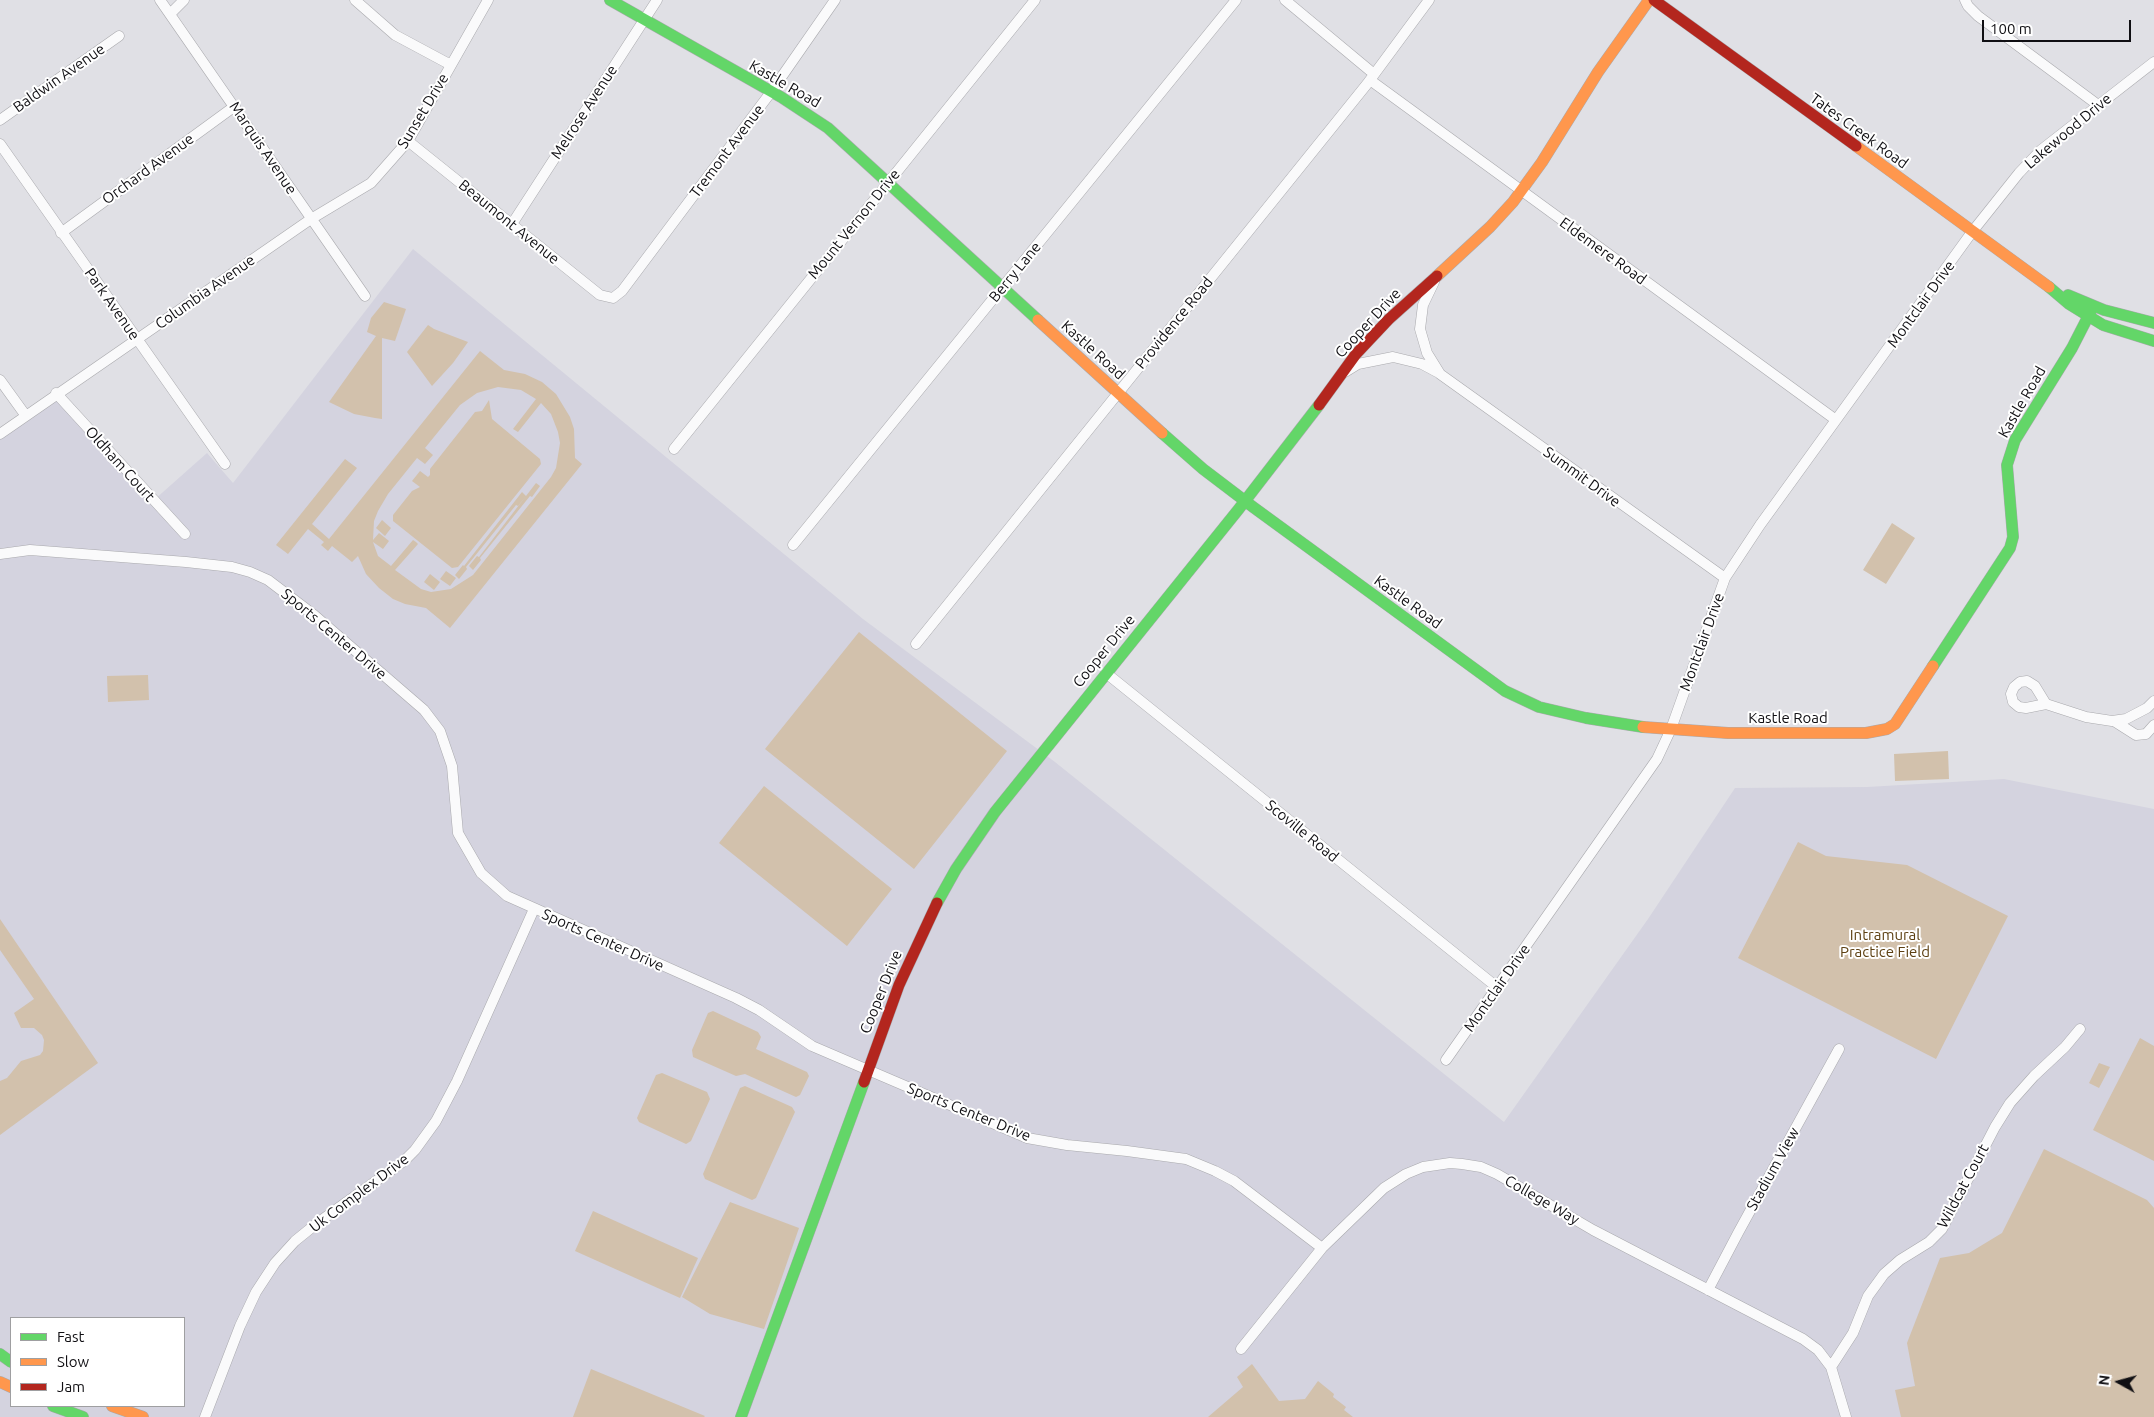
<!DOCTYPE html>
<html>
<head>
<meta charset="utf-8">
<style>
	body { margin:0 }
	#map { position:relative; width:2154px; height:1417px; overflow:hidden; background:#e0e0e5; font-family:Ubuntu,sans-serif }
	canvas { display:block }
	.legend { position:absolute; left:10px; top:1317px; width:175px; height:90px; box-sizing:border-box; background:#fff; border:1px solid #9f9fa1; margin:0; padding:6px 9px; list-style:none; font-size:15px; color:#100f13 }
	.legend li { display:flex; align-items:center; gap:10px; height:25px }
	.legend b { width:25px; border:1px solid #9f9fa1 }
	.north { position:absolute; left:2094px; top:1357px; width:50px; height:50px; -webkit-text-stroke:4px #fff; paint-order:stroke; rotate:277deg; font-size:14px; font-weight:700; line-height:20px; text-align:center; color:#100f13 }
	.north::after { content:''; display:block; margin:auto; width:18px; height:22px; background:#100f13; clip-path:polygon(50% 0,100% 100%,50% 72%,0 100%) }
	.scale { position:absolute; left:1982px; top:20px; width:149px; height:22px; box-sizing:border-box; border:2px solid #100f13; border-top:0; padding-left:6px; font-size:15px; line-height:18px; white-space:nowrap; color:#100f13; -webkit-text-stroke:4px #fff; paint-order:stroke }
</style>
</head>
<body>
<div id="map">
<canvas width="2154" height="1417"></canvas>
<ul class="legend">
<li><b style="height:6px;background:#63d668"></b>Fast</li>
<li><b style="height:6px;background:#ff974d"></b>Slow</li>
<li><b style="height:6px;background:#b3261e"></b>Jam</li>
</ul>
<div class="north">N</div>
<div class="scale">100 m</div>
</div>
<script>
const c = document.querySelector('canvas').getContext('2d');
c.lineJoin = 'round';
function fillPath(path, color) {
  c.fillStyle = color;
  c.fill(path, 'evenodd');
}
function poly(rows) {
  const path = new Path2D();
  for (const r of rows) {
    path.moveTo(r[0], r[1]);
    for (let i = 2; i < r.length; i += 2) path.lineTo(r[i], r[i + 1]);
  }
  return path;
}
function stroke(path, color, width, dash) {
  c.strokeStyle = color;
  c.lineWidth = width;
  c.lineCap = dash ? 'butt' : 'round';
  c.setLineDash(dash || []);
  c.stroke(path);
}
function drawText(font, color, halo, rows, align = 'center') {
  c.font = font + ' Ubuntu,sans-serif';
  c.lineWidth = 4;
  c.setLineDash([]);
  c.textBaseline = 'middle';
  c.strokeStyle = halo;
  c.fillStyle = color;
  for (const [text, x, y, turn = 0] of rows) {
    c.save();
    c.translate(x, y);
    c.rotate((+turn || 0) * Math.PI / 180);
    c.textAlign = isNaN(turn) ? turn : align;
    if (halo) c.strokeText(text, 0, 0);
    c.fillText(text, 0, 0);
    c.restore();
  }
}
const built = poly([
	[413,249,863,619,1055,762,1504,1122,1648,919,1735,788,1867,787,2004,779,2154,809,2154,1417,0,1417,0,434,56,393,154,500,207,453,233,483],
	[11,1318,184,1318,184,1406,11,1406]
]);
const green = poly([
	[384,302,406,309,395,341,382,338,382,419,375,418,354,414,329,402,376,336,367,332,371,318],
	[428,325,434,329,468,342,453,363,432,386,407,352],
	[480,351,504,370,525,374,542,382,556,394,570,417,574,429,575,458,582,464,450,628,426,608,405,604,393,599,379,588,366,574,358,556,352,562,332,546,328,551,321,545,324,542,308,529,288,554,276,545,345,459,357,468,312,524,329,539],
	[498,387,521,390,536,399,513,429,518,432,541,403,551,414,558,432,560,443,556,468,551,477,473,575,451,589,431,592,421,589,395,570,418,544,416,542,413,540,391,566,378,556,373,542,383,549,389,541,379,533,373,540,374,521,378,511,388,494,417,458,425,464,433,455,425,448,460,405,477,393],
	[489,400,492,419,540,459,541,464,458,567,452,568,393,521,393,515,412,491,420,487,412,481,420,471,428,477,430,475,430,469,475,412,482,411],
	[536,483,540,486,532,497,530,496,480,558,481,560,473,570,469,566,477,556,479,557],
	[522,492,526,496,518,506,516,505,466,567,467,569,459,579,455,575,463,565,464,566],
	[382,520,391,528,385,536,376,528],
	[1892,523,1915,538,1886,584,1863,570],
	[446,571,456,578,450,586,440,579],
	[430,574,440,582,434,590,424,582],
	[859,632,1007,751,914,869,765,749],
	[148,675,149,700,108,702,107,676],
	[1948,751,1949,779,1895,781,1894,754],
	[764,786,892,889,847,946,719,843],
	[1798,842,1826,856,1907,865,2008,916,1936,1059,1738,958],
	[0,919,98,1063,0,1135,0,1081,7,1078,21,1061,40,1055,43,1051,44,1040,42,1035,34,1028,21,1028,14,1013,34,999,0,950],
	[713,1011,758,1032,761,1037,756,1049,807,1072,809,1076,800,1095,796,1097,745,1074,736,1076,693,1057,692,1050,708,1013],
	[2140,1038,2154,1046,2154,1161,2093,1130],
	[2099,1063,2110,1067,2099,1088,2089,1083],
	[662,1073,707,1092,710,1099,691,1141,686,1144,639,1122,637,1118,656,1075],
	[745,1086,792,1107,795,1112,756,1198,752,1200,705,1179,703,1174,740,1088],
	[2044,1149,2147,1200,2154,1208,2154,1417,1901,1417,1895,1390,1915,1386,1907,1343,1940,1258,1969,1253,2002,1233],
	[730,1202,799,1228,764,1329,710,1314,682,1297],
	[593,1211,698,1258,680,1298,575,1251],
	[1252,1364,1279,1401,1305,1399,1318,1381,1334,1394,1333,1397,1346,1407,1344,1410,1353,1417,1208,1417,1243,1387,1237,1377],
	[591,1369,705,1416,704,1417,573,1417]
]);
const street = poly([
	[160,0,365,296],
	[355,0,395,35,451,65],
	[1285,0,1374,74],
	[1965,0,1968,6,1978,16,2098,105],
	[170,14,184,0],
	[1370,80,1836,420],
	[0,120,119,36],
	[408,141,600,295,613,298,622,291,771,92,835,0],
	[0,144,225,464],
	[512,224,657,0],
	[61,233,235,106],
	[1434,282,1423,305,1420,329,1427,353,1440,374,1725,578],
	[1345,372,1358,364,1393,357,1422,364,1437,372],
	[0,380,26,416],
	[56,393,185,534],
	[0,434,311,219,371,183,408,141,488,0],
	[674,449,1035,0],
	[793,545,1236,0],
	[0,554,30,550,186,562,232,567,250,572,268,580,314,615,424,710,440,731,452,766,458,833,481,873,507,896,736,998,759,1010,812,1046,1027,1138,1067,1145,1127,1151,1186,1159,1215,1171,1234,1181,1322,1248],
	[916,644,1367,84,1429,0],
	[1106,673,1498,988],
	[2027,681,2035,686,2046,704,2026,708,2019,707,2013,702,2011,694,2014,687,2020,682,2027,681],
	[2046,704,2086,717,2112,721,2126,719,2147,708,2154,701],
	[2114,721,2136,735,2146,734,2154,725],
	[1446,1060,1657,759,1671,729,1725,578,1760,525,1972,232,2019,173,2041,150,2154,62],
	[1708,1290,1738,1233,1839,1049],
	[1241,1349,1322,1248,1384,1188,1406,1174,1423,1167,1450,1163,1462,1164,1481,1167,1497,1174,1593,1230,1803,1339,1818,1350,1831,1367,1846,1417],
	[1831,1367,1853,1333,1868,1296,1884,1274,1900,1260,1929,1242,1942,1229,1995,1127,2010,1103,2034,1076,2065,1047,2080,1029],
	[205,1417,240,1326,256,1292,275,1263,295,1241,316,1224,404,1161,415,1150,436,1121,457,1081,534,909]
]);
const fast = poly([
	[610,0,781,97,828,128,1038,320],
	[2049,287,2069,304,2103,325,2154,341],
	[2068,295,2104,310,2154,323],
	[1162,433,1203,469,1253,507,1505,691,1539,707,1586,718,1643,727],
	[1933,666,2010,548,2013,537,2007,465,2015,440,2072,348,2093,307],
	[937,903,956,869,995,812,1238,510,1319,405],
	[0,1354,11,1362],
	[53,1406,83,1417],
	[741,1417,864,1082]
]);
const slow = poly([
	[1856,146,2049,287],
	[1437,276,1490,227,1513,202,1542,162,1598,72,1649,0],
	[1038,320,1162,433],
	[1643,727,1728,733,1866,733,1887,729,1895,724,1933,666],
	[0,1382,11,1387],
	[112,1406,143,1417]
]);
const jam = poly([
	[1654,0,1856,146],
	[1319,405,1356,354,1389,319,1437,276],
	[864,1082,899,985,937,903]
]);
const streetNames = [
	["Baldwin Avenue",59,78,-35],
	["Kastle Road",785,84,30],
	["Sunset Drive",423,111,-59],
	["Melrose Avenue",584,112,-57],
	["Tates Creek Road",1859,131,36],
	["Lakewood Drive",2068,131,-40],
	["Marquis Avenue",263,148,56],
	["Tremont Avenue",727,151,-53],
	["Orchard Avenue",148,169,-36],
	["Beaumont Avenue",509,222,39],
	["Mount Vernon Drive",854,224,-51],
	["Eldemere Road",1603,251,36],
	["Berry Lane",1015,272,-51],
	["Columbia Avenue",205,292,-35],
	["Park Avenue",112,304,55],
	["Montclair Drive",1921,304,-54],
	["Providence Road",1174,323,-51],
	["Cooper Drive",1368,323,-47],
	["Kastle Road",1093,350,42],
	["Kastle Road",2022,402,-60],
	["Oldham Court",120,464,48],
	["Summit Drive",1582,477,36],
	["Kastle Road",1408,602,36],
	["Sports Center Drive",334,634,40],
	["Montclair Drive",1702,642,-70],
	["Cooper Drive",1104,651,-51],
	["Kastle Road",1788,718],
	["Scoville Road",1302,831,39],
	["Sports Center Drive",603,940,24],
	["Montclair Drive",1497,988,-55],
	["Cooper Drive",881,992,-68],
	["Sports Center Drive",969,1112,22],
	["Stadium View",1773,1169,-61],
	["Wildcat Court",1963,1186,-62],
	["Uk Complex Drive",359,1193,-37],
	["College Way",1542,1200,30]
];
const parkNames = [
	["Intramural",1885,935],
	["Practice Field",1885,952]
];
fillPath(built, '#d4d3df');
fillPath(green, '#d2c1ac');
stroke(street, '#a9a9ad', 11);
stroke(fast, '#a9a9ad', 12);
stroke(slow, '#a9a9ad', 12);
stroke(jam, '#a9a9ad', 12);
stroke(street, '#fafafb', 10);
stroke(fast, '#63d668', 11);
stroke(slow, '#ff974d', 11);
stroke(jam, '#b3261e', 11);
drawText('15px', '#100f13', '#fff', streetNames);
drawText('15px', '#5d4012', '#fff', parkNames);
</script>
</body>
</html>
